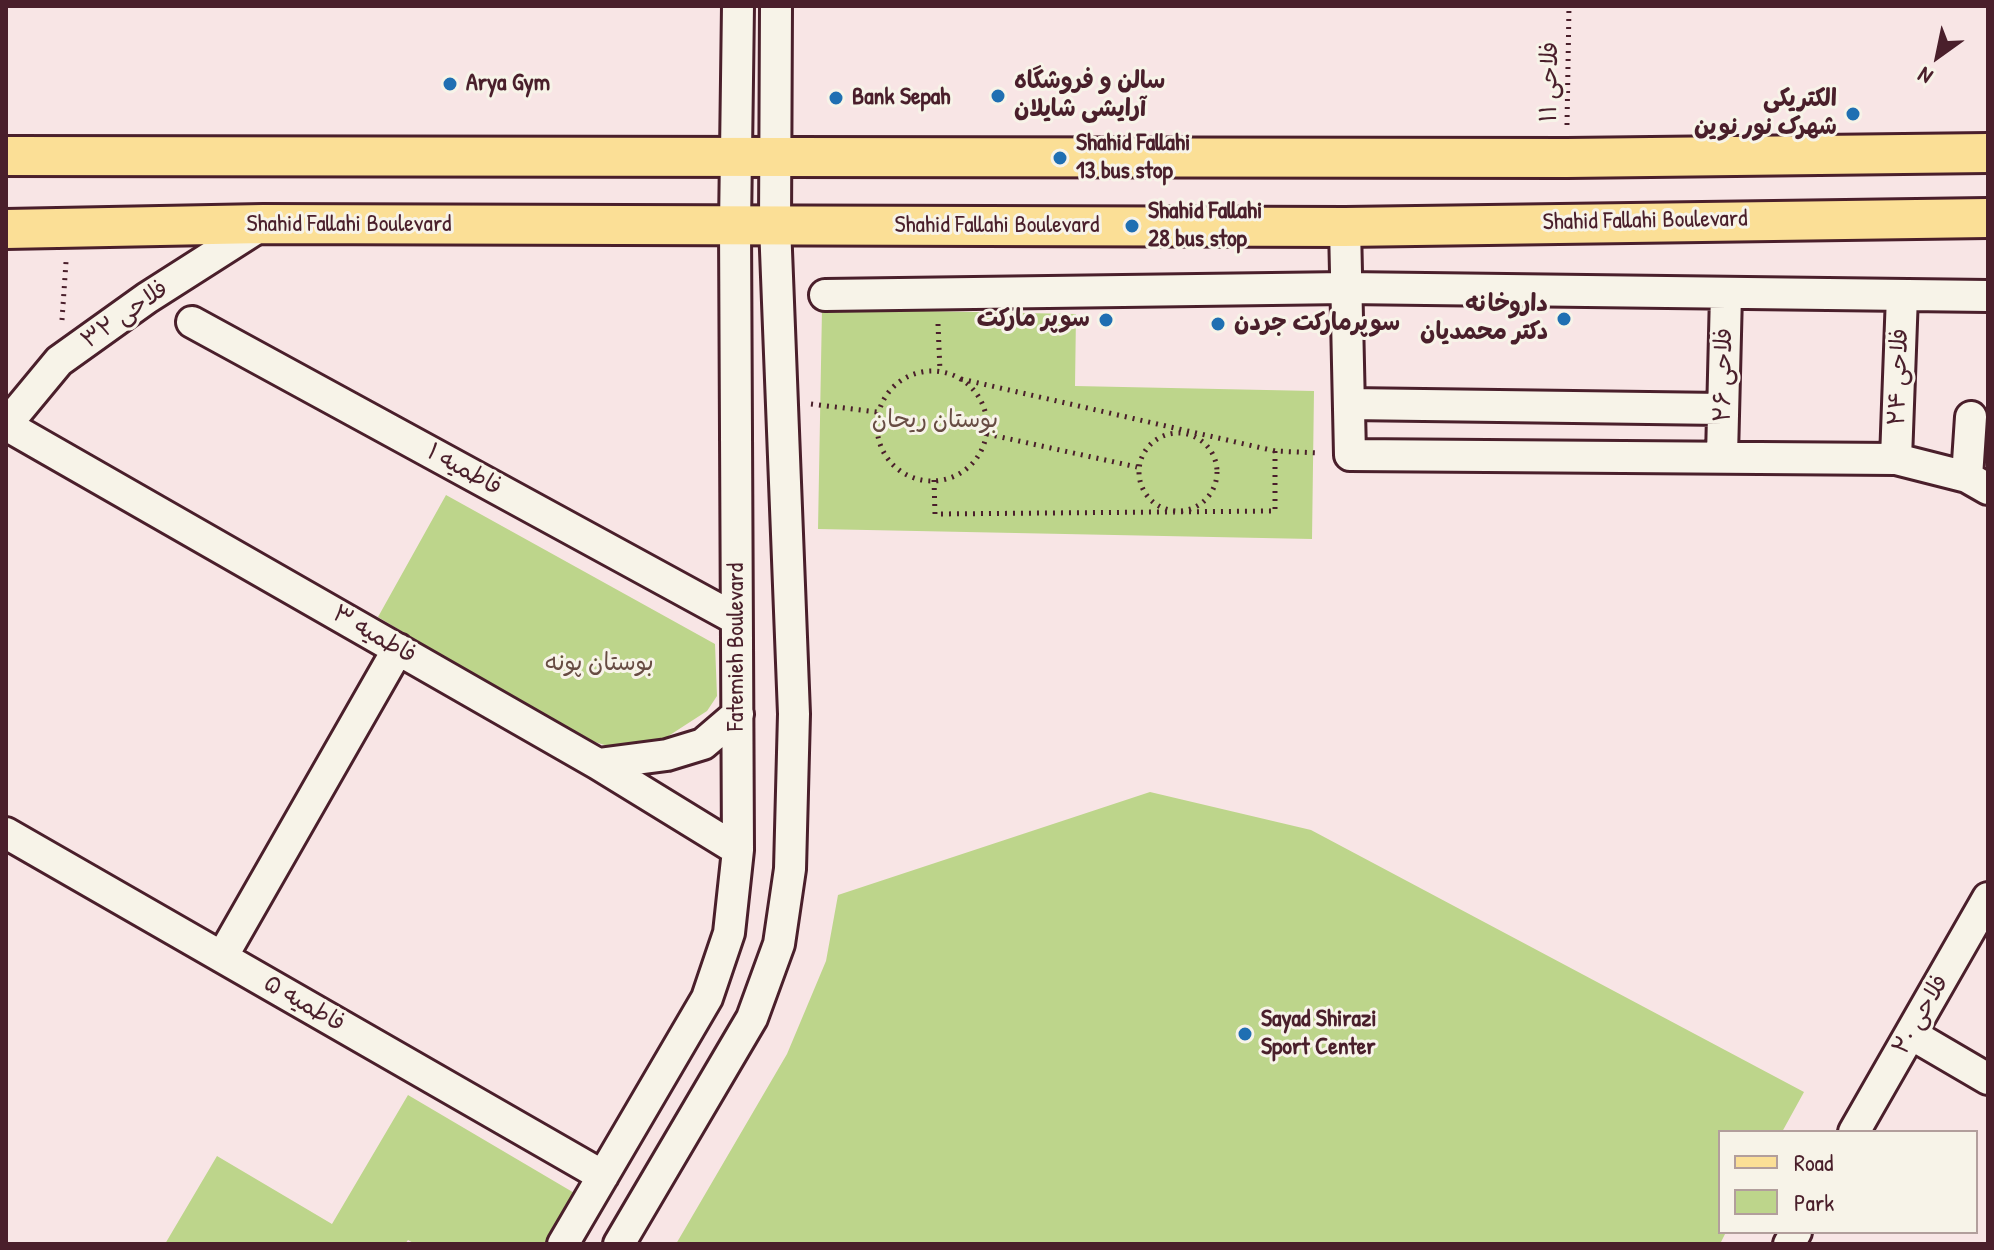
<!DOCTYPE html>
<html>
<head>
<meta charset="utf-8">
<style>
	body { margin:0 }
	#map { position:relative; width:1994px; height:1250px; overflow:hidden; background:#f8e5e5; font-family:"Patrick Hand",sans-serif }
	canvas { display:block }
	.frame { position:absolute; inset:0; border:8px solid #4a1f2b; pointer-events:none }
	.legend { position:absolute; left:1718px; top:1130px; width:260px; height:104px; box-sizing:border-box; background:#f7f3e8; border:2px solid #b29e9c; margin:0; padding:10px 14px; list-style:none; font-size:24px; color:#4a1f2b }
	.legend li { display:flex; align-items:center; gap:16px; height:40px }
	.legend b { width:40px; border:2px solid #b29e9c }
	.north { position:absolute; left:1898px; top:16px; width:80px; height:80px; -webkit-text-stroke:6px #f7f3e8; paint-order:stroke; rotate:213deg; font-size:22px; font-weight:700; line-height:32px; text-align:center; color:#4a1f2b }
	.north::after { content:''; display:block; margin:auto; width:28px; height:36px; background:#4a1f2b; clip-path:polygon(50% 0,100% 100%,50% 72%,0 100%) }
</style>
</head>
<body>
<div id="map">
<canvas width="1994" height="1250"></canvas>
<div class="frame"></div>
<ul class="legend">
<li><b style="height:10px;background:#fbdf96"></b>Road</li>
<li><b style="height:22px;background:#bdd58b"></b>Park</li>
</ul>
<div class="north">N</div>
</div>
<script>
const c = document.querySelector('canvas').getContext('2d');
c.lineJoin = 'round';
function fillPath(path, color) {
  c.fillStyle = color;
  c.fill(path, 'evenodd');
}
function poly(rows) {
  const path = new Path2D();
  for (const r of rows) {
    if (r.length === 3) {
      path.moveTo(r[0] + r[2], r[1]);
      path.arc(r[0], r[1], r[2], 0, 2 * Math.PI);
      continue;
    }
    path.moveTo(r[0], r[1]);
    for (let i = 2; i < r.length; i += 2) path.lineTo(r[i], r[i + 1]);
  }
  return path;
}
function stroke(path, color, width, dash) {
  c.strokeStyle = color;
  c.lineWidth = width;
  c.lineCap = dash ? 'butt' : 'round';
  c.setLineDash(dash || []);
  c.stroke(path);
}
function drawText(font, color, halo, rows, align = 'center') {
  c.font = font + ' "Patrick Hand","Playpen Sans Arabic",sans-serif';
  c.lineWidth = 6;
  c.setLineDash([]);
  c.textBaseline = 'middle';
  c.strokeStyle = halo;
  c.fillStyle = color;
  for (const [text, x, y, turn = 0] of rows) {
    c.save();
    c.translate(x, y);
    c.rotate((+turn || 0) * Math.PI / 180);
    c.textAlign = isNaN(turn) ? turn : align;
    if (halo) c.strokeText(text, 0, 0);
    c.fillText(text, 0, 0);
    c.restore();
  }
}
const green = poly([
	[822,309,1076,314,1075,386,1314,391,1312,539,818,529],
	[446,495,715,644,717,696,707,711,656,744,633,750,608,746,575,736,378,617],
	[1150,792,1311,830,1804,1092,1782,1132,1720,1132,1720,1232,1726,1232,1720,1244,676,1244,787,1054,826,961,838,895],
	[408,1095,576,1194,547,1244,415,1244,408,1240,405,1244,165,1244,217,1156,332,1224]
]);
const path = poly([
	[1567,125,1569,6],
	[62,320,66,262],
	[938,324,940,371],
	[932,426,55],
	[961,379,1275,451,1319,453],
	[811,404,877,412],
	[1178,472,39],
	[987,434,1137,467],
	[934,480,935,514,1275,511,1275,451]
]);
const minor = poly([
	[1345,227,1350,455,1896,459,1967,477,1988,489],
	[825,295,1346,288,1988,296],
	[192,322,736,619],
	[1349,404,1723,409],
	[6,425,598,764,738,850],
	[6,425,59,361,147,298,263,224],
	[1722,456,1726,294],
	[1896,459,1902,295],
	[1967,477,1971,417],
	[598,764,667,755,703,744,738,714],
	[6,833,603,1176],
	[222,957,398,649],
	[1911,1034,1988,1079],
	[1854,1132,1988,898],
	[563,1244,707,998,729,933,738,850,735,226,738,6],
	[619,1244,752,1018,779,944,790,869,794,714,775,225,776,6],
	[1789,1244,1796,1232]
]);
const major = poly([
	[6,156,1567,158,1988,153],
	[6,229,263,224,1345,227,1988,218]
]);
const markers = [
	[450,84,8,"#1f6fb2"],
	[998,96,8,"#1f6fb2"],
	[836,98,8,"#1f6fb2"],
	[1853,114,8,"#1f6fb2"],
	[1060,158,8,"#1f6fb2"],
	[1132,226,8,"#1f6fb2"],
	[1564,319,8,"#1f6fb2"],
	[1106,320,8,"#1f6fb2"],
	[1218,324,8,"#1f6fb2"],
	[1245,1034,8,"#1f6fb2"]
];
const poiNames = [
	["سالن و فروشگاه",1014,82],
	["آرایشی شایلان",1014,110],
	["Arya Gym",466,84],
	["Bank Sepah",852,98],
	["الکتریکی",1837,100,"right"],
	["شهرک نور نوین",1837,128,"right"],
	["Shahid Fallahi",1076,144],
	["13 bus stop",1076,172],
	["Shahid Fallahi",1148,212],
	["28 bus stop",1148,240],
	["داروخانه",1548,305,"right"],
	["دکتر محمدیان",1548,333,"right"],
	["سوپر مارکت",1090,320,"right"],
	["سوپرمارکت جردن",1234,324],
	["Sayad Shirazi",1261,1020],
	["Sport Center",1261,1048]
];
const streetNames = [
	["فلاحی ۱۱",1550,82,-89],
	["Shahid Fallahi Boulevard",1645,221,-1],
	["Shahid Fallahi Boulevard",349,225],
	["Shahid Fallahi Boulevard",997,226],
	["فلاحی ۳۲",125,315,-35],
	["فلاحی ۲۶",1724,375,-89],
	["فلاحی ۲۴",1899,377,-88],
	["فاطمیه ۱",464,470,29],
	["فاطمیه ۳",374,635,30],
	["Fatemieh Boulevard",737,647,-90],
	["فاطمیه ۵",304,1004,30],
	["فلاحی ۲۰",1921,1015,-60]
];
const parkNames = [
	["بوستان ریحان",935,421],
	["بوستان پونه",599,664]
];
fillPath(green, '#bdd58b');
stroke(minor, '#4a1f2b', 36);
stroke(major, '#4a1f2b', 44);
stroke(path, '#4a1f2b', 5, [2, 6]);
stroke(minor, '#f7f3e8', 30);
stroke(major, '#fbdf96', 38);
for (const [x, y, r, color] of markers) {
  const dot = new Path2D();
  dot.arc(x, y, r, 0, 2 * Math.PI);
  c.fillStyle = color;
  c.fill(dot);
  stroke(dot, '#f7f3e8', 3);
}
drawText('bold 24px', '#4a1f2b', '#f7f3e8', poiNames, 'left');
drawText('24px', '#4a1f2b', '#f7f3e8', streetNames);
drawText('24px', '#674c43', '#f7f3e8', parkNames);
</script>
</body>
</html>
